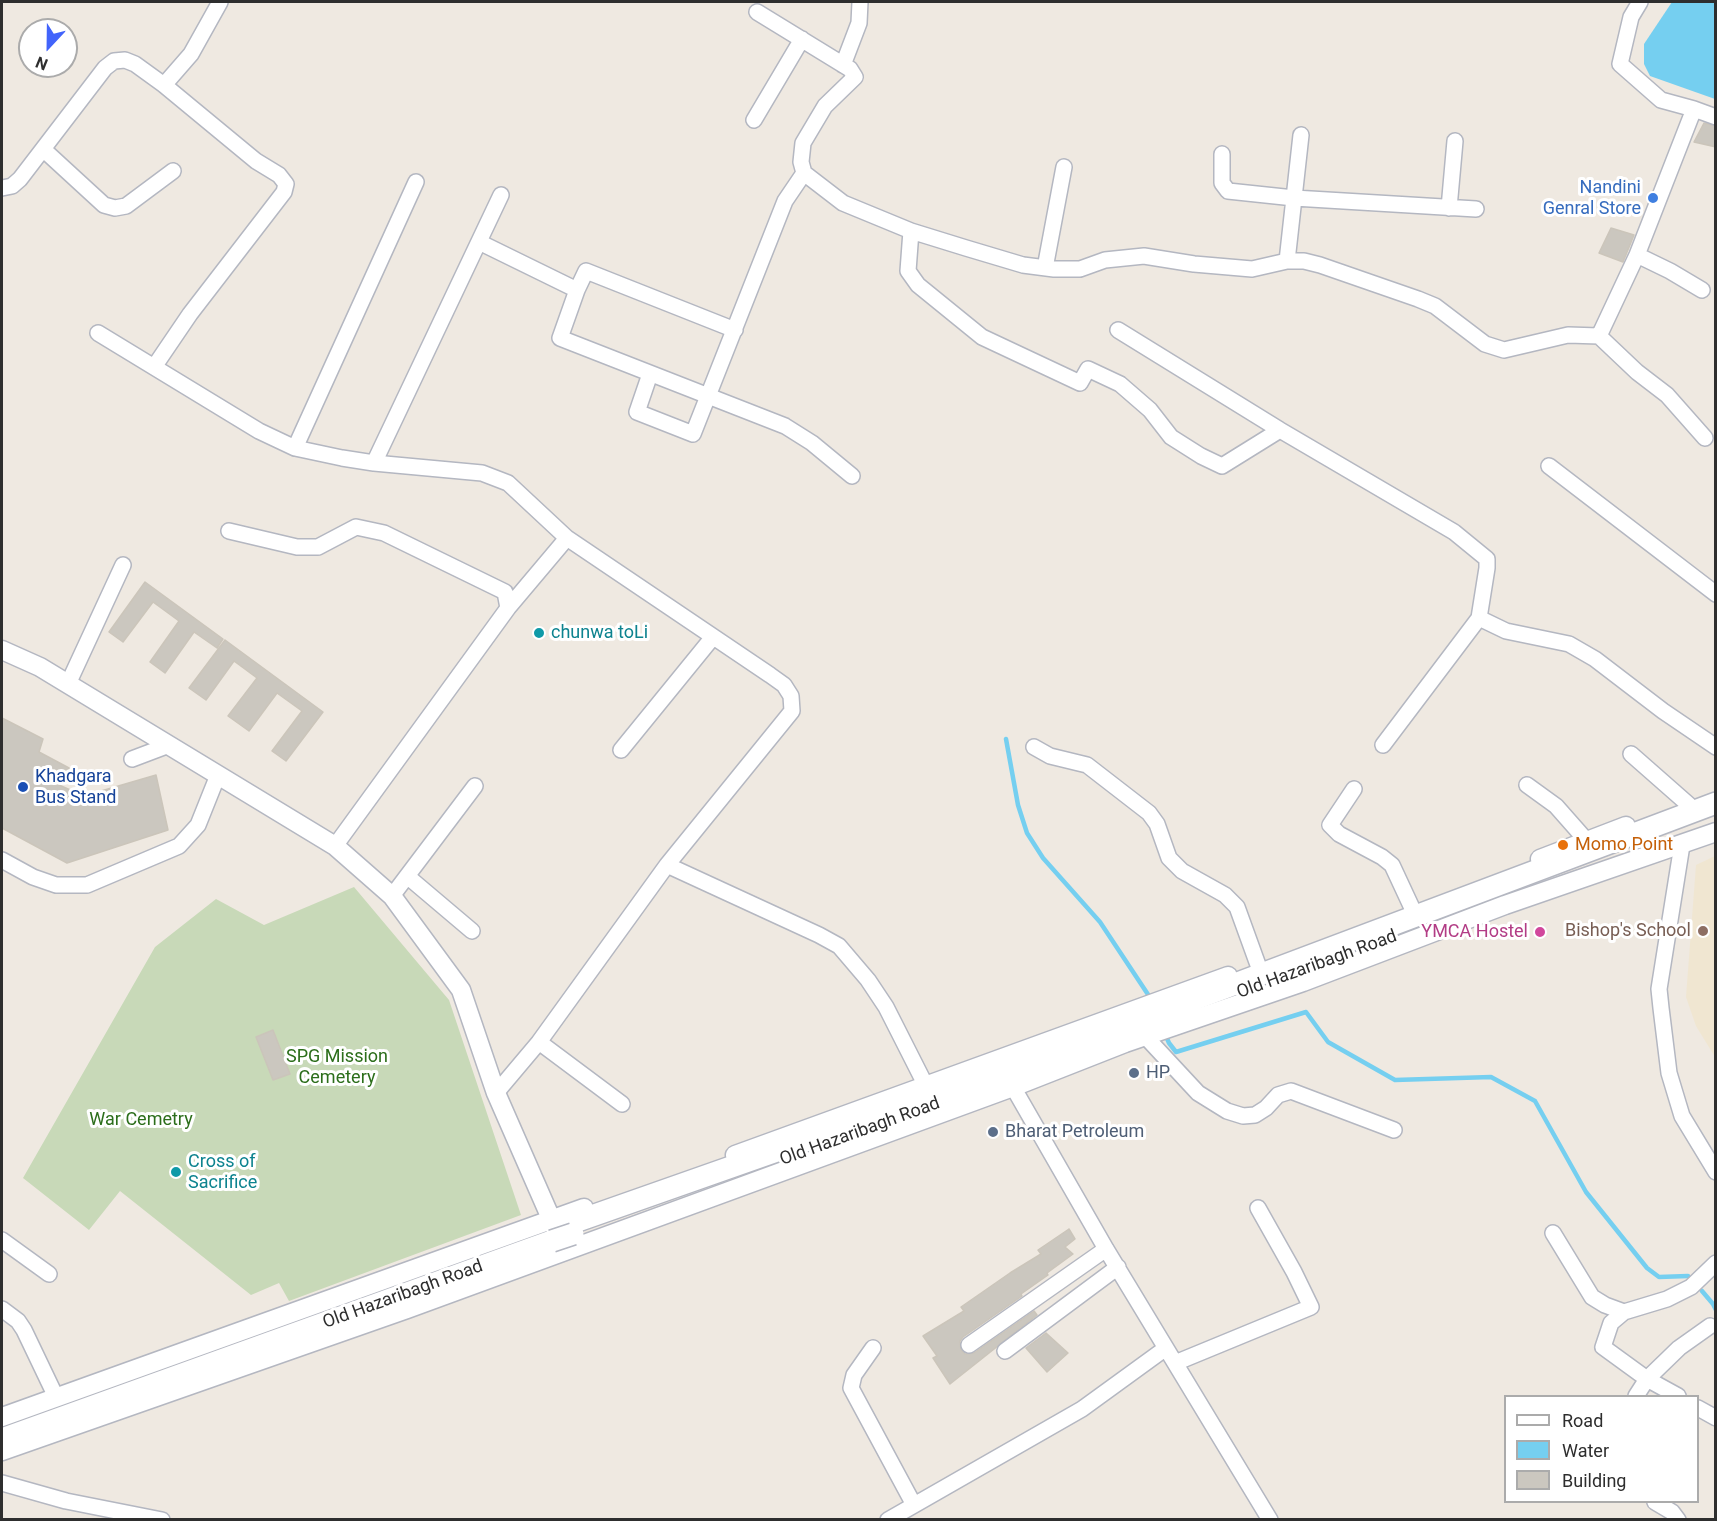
<!DOCTYPE html>
<html>
<head>
<meta charset="utf-8">
<style>
	body { margin:0 }
	#map { position:relative; width:1717px; height:1521px; overflow:hidden; background:#efe9e1; font-family:Roboto,sans-serif }
	canvas { display:block }
	.frame { position:absolute; inset:0; border:3px solid #2e2e2e; pointer-events:none }
	.legend { position:absolute; left:1504px; top:1395px; width:195px; height:108px; box-sizing:border-box; background:#fff; border:2px solid #ababab; margin:0; padding:8px 10px; list-style:none; font-size:18px; color:#2e2e2e }
	.legend li { display:flex; align-items:center; gap:12px; height:30px }
	.legend b { width:30px; border:2px solid #ababab }
	.north { position:absolute; left:18px; top:18px; width:60px; height:60px; box-sizing:border-box; background:#fff; border:2px solid #ababab; border-radius:50%; rotate:202deg; font-size:16px; font-weight:700; line-height:24px; text-align:center; color:#2e2e2e }
	.north::after { content:''; display:block; margin:auto; width:21px; height:27px; background:#4264fb; clip-path:polygon(50% 0,100% 100%,50% 72%,0 100%) }
</style>
</head>
<body>
<div id="map">
<canvas width="1717" height="1521"></canvas>
<div class="frame"></div>
<ul class="legend">
<li><b style="height:8px;background:#fff"></b>Road</li>
<li><b style="height:16px;background:#75cff0"></b>Water</li>
<li><b style="height:16px;background:#cbc7bf"></b>Building</li>
</ul>
<div class="north">N</div>
</div>
<script>
const c = document.querySelector('canvas').getContext('2d');
c.lineJoin = 'round';
function fillPath(path, color) {
  c.fillStyle = color;
  c.fill(path, 'evenodd');
}
function poly(rows) {
  const path = new Path2D();
  for (const r of rows) {
    path.moveTo(r[0], r[1]);
    for (let i = 2; i < r.length; i += 2) path.lineTo(r[i], r[i + 1]);
  }
  return path;
}
function stroke(path, color, width, dash) {
  c.strokeStyle = color;
  c.lineWidth = width;
  c.lineCap = dash ? 'butt' : 'round';
  c.setLineDash(dash || []);
  c.stroke(path);
}
function drawText(font, color, halo, rows, align = 'center') {
  c.font = font + ' Roboto,sans-serif';
  c.lineWidth = 6;
  c.setLineDash([]);
  c.textBaseline = 'middle';
  c.strokeStyle = halo;
  c.fillStyle = color;
  for (const [text, x, y, turn = 0] of rows) {
    c.save();
    c.translate(x, y);
    c.rotate((+turn || 0) * Math.PI / 180);
    c.textAlign = isNaN(turn) ? turn : align;
    if (halo) c.strokeText(text, 0, 0);
    c.fillText(text, 0, 0);
    c.restore();
  }
}
const education = poly([
	[1715,856,1715,1057,1696,1026,1686,997,1696,865]
]);
const cemetery = poly([
	[354,887,449,1000,521,1215,289,1301,279,1283,251,1295,120,1191,89,1230,23,1178,155,947,216,899,264,925]
]);
const water = poly([
	[1672,2,1715,2,1715,99,1650,76,1644,64,1644,44]
]);
const stream = poly([
	[1006,739,1018,805,1027,833,1043,858,1100,922,1151,999],
	[1165,1034,1169,1043,1176,1052,1306,1012,1328,1042,1395,1080,1491,1077,1535,1101,1586,1192,1647,1268,1659,1277,1688,1276],
	[1702,1291,1713,1304,1716,1310]
]);
const building = poly([
	[1704,123,1716,126,1716,147,1694,142,1704,123],
	[1611,228,1634,235,1623,262,1599,253,1611,228],
	[145,582,223,639,217,648,194,632,165,673,150,662,179,621,153,602,123,642,109,632,145,582],
	[225,640,323,712,286,761,272,751,302,711,277,693,249,731,228,716,257,678,234,661,206,700,189,688,225,640],
	[2,718,43,739,39,752,69,768,59,785,84,796,156,775,168,830,67,863,2,828,2,718],
	[273,1030,290,1074,273,1080,256,1037,273,1030],
	[1069,1229,1075,1239,1065,1247,1073,1254,1047,1273,1048,1275,1021,1294,1022,1296,963,1337,960,1341,961,1350,965,1354,974,1353,1034,1311,1037,1315,950,1384,933,1358,937,1356,923,1336,964,1311,961,1307,1010,1273,1041,1254,1038,1250,1069,1229],
	[1046,1333,1068,1353,1047,1372,1026,1348,1046,1333]
]);
const minor = poly([
	[1640,2,1631,17,1620,64,1661,100,1694,109,1716,117],
	[757,12,850,69,855,77,825,106,803,143,801,162,804,173,843,203,911,231,966,248,1023,265,1054,269,1080,269,1105,260,1144,256,1194,264,1252,269,1287,261,1304,261,1320,265,1418,299,1435,306,1485,344,1504,350,1568,335,1599,336,1637,372,1667,395,1705,438],
	[843,65,859,23,860,2],
	[164,85,191,54,220,2],
	[754,120,802,39],
	[43,149,104,205,115,208,126,206,173,171],
	[1222,154,1222,183,1228,191,1294,198,1476,209],
	[2,188,12,186,20,179,105,68,114,61,125,60,135,64,164,85,256,161,279,175,286,184,284,192,190,314,154,367],
	[1449,208,1455,141],
	[911,231,908,271,918,285,982,337,1080,383,1088,369,1120,384,1150,410,1171,437,1201,456,1222,466,1280,430],
	[479,242,577,290,560,338,785,426,812,443,852,476],
	[1637,255,1670,271,1702,290],
	[1287,261,1301,135],
	[1045,268,1064,167],
	[577,290,586,271,735,330],
	[1118,330,1280,430,1454,532,1487,559,1487,568,1479,618,1383,745],
	[98,333,259,431,295,448,342,458,374,463,482,473,508,483,567,538,770,675,784,685,791,696,792,711,667,865,539,1042,496,1093],
	[1599,336,1637,255,1694,109],
	[650,374,637,412,693,434,785,201,804,173],
	[295,448,416,182],
	[374,463,501,195],
	[1549,466,1716,594],
	[229,531,297,547,318,547,356,527,384,533,505,592,508,608,335,846],
	[508,608,567,538],
	[1479,618,1506,631,1569,644,1595,659,1663,711,1716,747],
	[68,684,123,565],
	[1034,747,1050,756,1087,765,1149,813,1157,824,1169,858,1182,871,1225,895,1237,907,1258,965],
	[621,750,713,637],
	[1631,754,1689,805],
	[132,759,169,745],
	[1527,785,1556,806,1586,840],
	[1354,789,1330,825,1339,834,1382,857,1392,865,1412,908],
	[1682,845,1659,989,1661,1008,1669,1073,1682,1116,1716,1172],
	[2,860,33,877,56,885,87,885,179,846,198,825,218,775],
	[667,865,819,935,839,946,868,980,886,1007,926,1086],
	[407,876,472,931],
	[392,896,475,786],
	[1145,1036,1198,1093,1227,1111,1243,1116,1255,1115,1266,1108,1278,1095,1291,1091,1394,1130],
	[539,1042,622,1104],
	[1013,1087,1106,1249,1270,1520],
	[1553,1233,1592,1297,1605,1305,1624,1312],
	[2,1240,49,1274],
	[2,1309,18,1321,24,1330,56,1397],
	[969,1345,1106,1249],
	[873,1348,854,1375,851,1388,914,1505],
	[1005,1351,1118,1267],
	[1175,1363,1311,1307,1294,1272,1258,1208],
	[1636,1396,1647,1379,1679,1348,1710,1326],
	[1678,1396,1647,1379,1603,1347,1611,1323,1624,1312,1667,1299,1691,1287,1716,1263],
	[1698,1408,1716,1418],
	[2,1483,66,1501,162,1520],
	[1655,1502,1672,1512,1678,1520],
	[888,1520,1082,1409,1166,1348]
]);
const tertiary = poly([
	[2,650,40,667,335,846,392,896,461,990,496,1093,556,1230],
	[1540,859,1626,826],
	[735,1155,1228,976],
	[2,1417,584,1208],
	[2,1451,407,1309,1013,1087,1125,1043,1303,982,1505,905,1716,832]
]);
const secondary = poly([
	[569,1224,1004,1071,1716,803],
	[2,1439,552,1241]
]);
const secondaryBridge = poly([
	[552,1241,573,1234]
]);
const markers = [
	[1653,198,6,"#3f7fe0"],
	[539,633,6,"#0f9aa8"],
	[23,787,6,"#1a4fb4"],
	[1563,845,6,"#e8710a"],
	[1703,931,6,"#8d6e63"],
	[1540,932,6,"#d1479c"],
	[1134,1073,6,"#5c6f8a"],
	[993,1132,6,"#5c6f8a"],
	[176,1172,6,"#0f9aa8"]
];
const shopNames = [
	["Nandini",1641,188],
	["Genral Store",1641,209]
];
const cultureNames = [
	["chunwa toLi",551,633],
	["Cross of",188,1162],
	["Sacrifice",188,1183]
];
const transitNames = [
	["Khadgara",35,777],
	["Bus Stand",35,798]
];
const foodNames = [
	["Momo Point",1575,845]
];
const educationNames = [
	["Bishop's School",1691,931]
];
const hotelNames = [
	["YMCA Hostel",1528,932]
];
const streetNames = [
	["Old Hazaribagh Road",1317,965,-20],
	["Old Hazaribagh Road",860,1132,-20],
	["Old Hazaribagh Road",403,1295,-20]
];
const parkNames = [
	["SPG Mission",337,1057],
	["Cemetery",337,1078],
	["War Cemetry",141,1120]
];
const serviceNames = [
	["HP",1146,1073],
	["Bharat Petroleum",1005,1132]
];
fillPath(education, '#f0e6d1');
fillPath(cemetery, '#c8d9b8');
fillPath(water, '#75cff0');
stroke(stream, '#75cff0', 4.5);
fillPath(building, '#cbc7bf');
stroke(building, '#cbc5ba', 1.5);
stroke(minor, '#b4b7c1', 18);
stroke(tertiary, '#b4b7c1', 21);
stroke(secondary, '#b4b7c1', 24);
stroke(minor, '#fff', 15);
stroke(tertiary, '#fff', 18);
stroke(secondary, '#fff', 21);
stroke(secondaryBridge, '#b4b7c1', 24, []);
stroke(secondaryBridge, '#fff', 21);
for (const [x, y, r, color] of markers) {
  const dot = new Path2D();
  dot.arc(x, y, r, 0, 2 * Math.PI);
  c.fillStyle = color;
  c.fill(dot);
  stroke(dot, '#fff', 2);
}
drawText('18px', '#366cbe', '#fff', shopNames, 'right');
drawText('18px', '#0d838f', '#fff', cultureNames, 'left');
drawText('18px', '#164399', '#fff', transitNames, 'left');
drawText('18px', '#c56008', '#fff', foodNames, 'left');
drawText('18px', '#785e54', '#fff', educationNames, 'right');
drawText('18px', '#b23c85', '#fff', hotelNames, 'right');
drawText('18px', '#2e2e2e', '#fff', streetNames);
drawText('18px', '#2c6e1b', '#fff', parkNames);
drawText('18px', '#4e5e75', '#fff', serviceNames, 'left');
</script>
</body>
</html>
